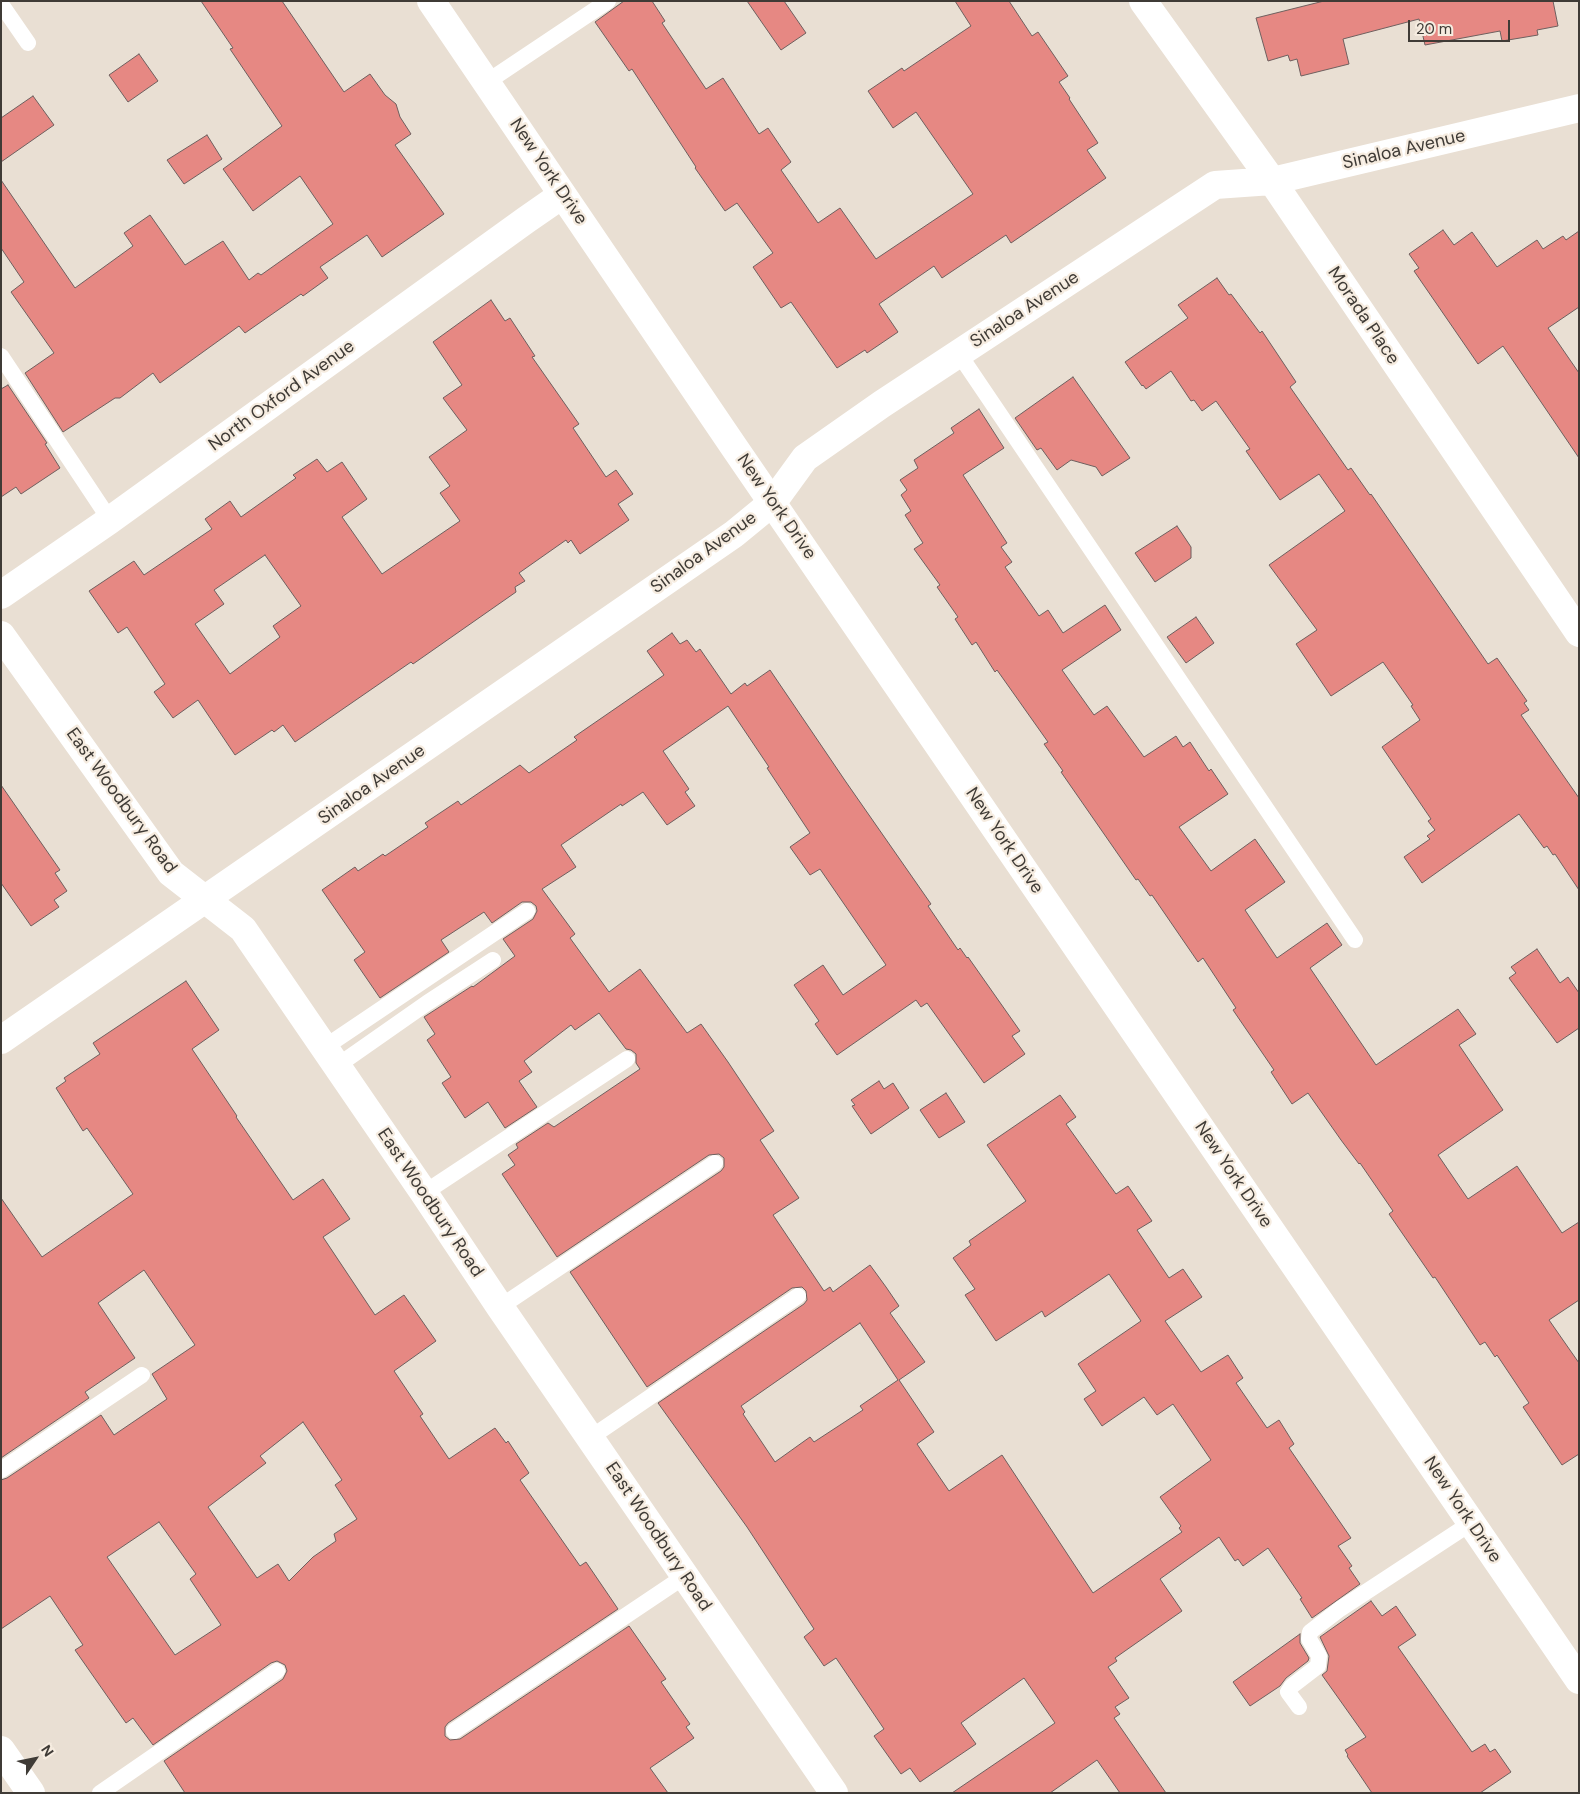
<!DOCTYPE html>
<html>
<head>
<meta charset="utf-8">
<style>
	body { margin:0 }
	#map { position:relative; width:1580px; height:1794px; overflow:hidden; background:#e9dfd3; font-family:"DM Sans",sans-serif }
	canvas { display:block }
	.frame { position:absolute; inset:0; border:2px solid #3f3b36; pointer-events:none }
	.north { position:absolute; left:10px; top:1734px; width:50px; height:50px; -webkit-text-stroke:4px #f6ece0; paint-order:stroke; rotate:56deg; font-size:14px; font-weight:700; line-height:20px; text-align:center; color:#3f3b36 }
	.north::after { content:''; display:block; margin:auto; width:18px; height:22px; background:#3f3b36; clip-path:polygon(50% 0,100% 100%,50% 72%,0 100%) }
	.scale { position:absolute; left:1408px; top:20px; width:102px; height:22px; box-sizing:border-box; border:2px solid #3f3b36; border-top:0; padding-left:6px; font-size:15px; line-height:18px; white-space:nowrap; color:#3f3b36; -webkit-text-stroke:4px #f6ece0; paint-order:stroke }
</style>
</head>
<body>
<div id="map">
<canvas width="1580" height="1794"></canvas>
<div class="frame"></div>
<div class="north">N</div>
<div class="scale">20 m</div>
</div>
<script>
const c = document.querySelector('canvas').getContext('2d');
c.lineJoin = 'round';
function fillPath(path, color) {
  c.fillStyle = color;
  c.fill(path, 'evenodd');
}
function poly(rows) {
  const path = new Path2D();
  for (const r of rows) {
    path.moveTo(r[0], r[1]);
    for (let i = 2; i < r.length; i += 2) path.lineTo(r[i], r[i + 1]);
  }
  return path;
}
function stroke(path, color, width, dash) {
  c.strokeStyle = color;
  c.lineWidth = width;
  c.lineCap = dash ? 'butt' : 'round';
  c.setLineDash(dash || []);
  c.stroke(path);
}
function drawText(font, color, halo, rows, align = 'center') {
  c.font = font + ' "DM Sans",sans-serif';
  c.lineWidth = 4.5;
  c.setLineDash([]);
  c.textBaseline = 'middle';
  c.strokeStyle = halo;
  c.fillStyle = color;
  for (const [text, x, y, turn = 0] of rows) {
    c.save();
    c.translate(x, y);
    c.rotate((+turn || 0) * Math.PI / 180);
    c.textAlign = isNaN(turn) ? turn : align;
    if (halo) c.strokeText(text, 0, 0);
    c.fillText(text, 0, 0);
    c.restore();
  }
}
const building = poly([
	[201,1,282,1,344,92,370,74,385,95,396,104,400,117,411,134,395,145,444,214,382,257,367,235,320,267,328,278,303,296,301,294,245,333,239,326,160,383,153,373,120,398,115,398,63,432,25,373,54,353,11,292,24,282,1,248,1,180,75,288,133,246,124,233,150,215,185,265,223,241,249,280,258,273,261,275,333,224,300,176,253,211,223,169,282,126,230,49,233,48,201,1],
	[624,1,652,1,665,21,662,23,706,89,723,78,759,134,768,128,791,162,781,170,818,223,840,208,876,259,973,194,916,112,893,128,868,91,902,68,904,71,971,26,955,1,1009,1,1032,36,1038,32,1068,76,1059,82,1070,98,1069,99,1098,143,1087,150,1106,178,1011,243,1006,235,942,278,934,266,879,304,898,332,867,353,865,350,837,368,791,302,781,308,753,267,773,253,737,203,725,211,695,168,696,167,632,69,629,71,595,22,624,1],
	[747,1,784,1,806,33,781,50,747,1],
	[1324,1,1553,1,1558,26,1537,30,1538,35,1502,41,1500,31,1425,45,1419,19,1343,39,1349,64,1301,76,1297,59,1290,61,1288,55,1268,61,1256,18,1324,1],
	[139,54,158,81,128,102,109,75,139,54],
	[33,96,54,125,1,162,1,118,33,96],
	[207,135,222,159,184,184,167,160,207,135],
	[1443,230,1454,245,1472,232,1497,267,1537,240,1543,249,1563,236,1566,240,1579,231,1579,307,1548,328,1579,373,1579,458,1503,346,1478,364,1414,271,1419,268,1409,254,1443,230],
	[1217,278,1229,295,1231,294,1260,333,1262,331,1296,382,1290,387,1348,470,1351,468,1370,495,1371,494,1488,664,1497,658,1527,701,1524,703,1529,710,1521,715,1579,798,1579,890,1555,854,1553,855,1547,846,1544,848,1519,814,1422,883,1404,857,1430,839,1427,836,1435,830,1428,821,1431,819,1382,747,1420,720,1411,706,1413,705,1383,662,1331,696,1296,644,1317,630,1269,565,1345,511,1319,474,1280,500,1246,451,1250,449,1216,401,1202,411,1194,400,1191,401,1171,371,1146,389,1143,385,1142,386,1125,362,1188,318,1178,305,1217,278],
	[491,300,505,321,510,318,535,356,532,357,579,424,573,428,606,477,616,470,633,494,618,504,629,520,580,554,571,540,568,543,566,540,519,573,525,581,515,587,516,592,413,664,411,662,295,742,283,725,274,732,272,730,235,755,198,700,173,718,154,692,165,684,127,627,118,633,89,591,134,561,144,575,212,529,205,519,230,501,241,517,296,478,293,475,317,459,327,472,342,462,367,499,342,517,382,574,460,521,440,493,450,486,429,457,467,430,443,398,462,385,433,342,491,300],
	[265,555,301,606,273,626,280,637,230,674,195,624,224,604,214,590,265,555],
	[1073,377,1130,458,1102,476,1096,467,1071,460,1057,470,1041,448,1037,450,1015,418,1073,377],
	[8,385,47,443,45,444,60,468,21,494,16,487,1,497,1,389,8,385],
	[979,409,1004,448,963,475,1007,543,1001,547,1012,562,1005,567,1039,616,1048,610,1063,633,1105,605,1121,630,1062,670,1094,715,1107,706,1144,757,1176,736,1183,747,1190,742,1209,771,1211,769,1228,794,1179,827,1211,871,1255,839,1285,882,1245,910,1277,958,1327,923,1342,945,1310,968,1376,1065,1458,1009,1476,1034,1459,1045,1503,1110,1438,1155,1468,1199,1517,1166,1562,1233,1579,1222,1579,1300,1549,1320,1579,1363,1579,1454,1562,1465,1523,1407,1529,1403,1497,1355,1495,1357,1485,1342,1480,1345,1435,1277,1433,1278,1389,1214,1393,1211,1360,1163,1359,1164,1341,1140,1308,1093,1292,1104,1271,1072,1274,1070,1233,1010,1236,1008,1203,958,1198,962,1152,895,1150,896,1138,879,1136,880,1061,772,1063,771,1044,744,1048,742,997,670,995,672,976,642,972,645,955,619,958,617,937,587,940,585,914,549,923,543,905,515,911,511,901,495,907,490,900,480,918,468,914,460,954,433,951,428,979,409],
	[1177,526,1191,547,1191,558,1155,582,1135,553,1177,526],
	[1196,617,1214,643,1186,663,1167,637,1196,617],
	[672,633,680,644,687,640,696,652,700,649,731,694,745,683,747,686,770,670,846,782,931,904,928,906,958,950,960,948,967,958,968,957,1020,1031,1012,1036,1025,1054,984,1083,927,1003,921,1007,916,1000,837,1055,815,1024,819,1021,794,985,823,965,843,995,886,965,820,869,810,875,790,847,810,833,767,768,769,767,728,706,663,751,689,789,685,792,695,806,667,825,643,792,622,806,621,804,561,845,576,867,542,889,575,934,570,938,609,992,640,969,687,1033,701,1024,728,1062,774,1131,760,1140,799,1198,773,1215,824,1291,830,1287,833,1292,870,1265,886,1287,899,1306,890,1313,925,1362,899,1380,934,1432,917,1444,949,1491,1002,1455,1093,1593,1182,1532,1179,1528,1181,1526,1160,1497,1211,1460,1173,1404,1157,1415,1144,1397,1102,1426,1084,1399,1096,1391,1078,1364,1141,1321,1109,1274,1045,1317,1042,1311,996,1341,965,1295,975,1289,953,1258,971,1245,969,1241,1026,1201,987,1145,1060,1095,1076,1117,1066,1124,1116,1194,1128,1186,1152,1221,1137,1230,1169,1278,1183,1269,1202,1297,1165,1321,1201,1372,1228,1355,1243,1378,1236,1383,1267,1428,1279,1420,1294,1444,1289,1448,1351,1538,1338,1546,1352,1566,1349,1568,1360,1584,1312,1618,1300,1599,1302,1598,1268,1548,1243,1566,1238,1559,1235,1561,1219,1537,1160,1579,1182,1611,1115,1658,1117,1661,1108,1667,1129,1698,1115,1707,1120,1714,1114,1718,1166,1793,1120,1793,1097,1760,1050,1793,952,1793,1055,1723,1024,1678,961,1723,976,1744,920,1782,910,1768,901,1774,874,1736,884,1729,836,1658,824,1666,804,1637,814,1629,747,1527,658,1403,804,1304,807,1300,806,1291,802,1287,792,1288,647,1387,570,1272,721,1171,724,1167,724,1158,719,1154,709,1155,557,1257,502,1174,515,1165,508,1155,518,1148,516,1144,548,1123,554,1127,640,1069,636,1063,636,1054,631,1050,626,1049,599,1013,575,1030,571,1025,524,1061,532,1072,519,1081,537,1107,505,1128,488,1102,465,1118,442,1083,451,1077,427,1040,435,1034,424,1017,472,986,473,987,515,956,503,939,533,919,537,911,536,906,531,902,522,902,492,923,484,912,441,940,449,952,380,998,354,960,365,952,322,890,355,867,358,871,383,854,385,856,428,827,425,823,458,801,461,805,520,765,529,773,577,740,574,737,664,675,647,651,672,633],
	[860,1323,898,1380,860,1406,863,1410,814,1442,810,1437,775,1462,743,1414,745,1412,741,1406,860,1323],
	[1,785,60,870,55,873,67,891,54,900,59,907,31,926,1,883,1,785],
	[1537,949,1560,983,1568,977,1579,993,1579,1028,1557,1043,1509,978,1516,973,1511,967,1537,949],
	[186,981,219,1030,192,1049,237,1116,236,1117,293,1200,323,1179,350,1219,323,1237,375,1315,404,1295,436,1341,394,1371,423,1414,420,1416,449,1459,495,1428,506,1443,508,1441,529,1473,520,1480,580,1566,586,1562,618,1609,448,1723,445,1727,445,1736,450,1740,460,1739,629,1626,666,1679,661,1682,690,1724,686,1727,694,1738,650,1768,668,1793,185,1793,164,1761,283,1679,287,1671,285,1665,277,1661,271,1663,153,1745,133,1718,126,1723,75,1650,83,1645,50,1596,1,1629,1,1480,7,1478,101,1415,114,1435,167,1399,152,1374,195,1345,144,1270,98,1303,135,1358,85,1392,89,1398,1,1458,1,1198,42,1257,133,1194,87,1128,83,1131,56,1088,66,1081,64,1078,100,1054,93,1043,186,981],
	[303,1422,342,1480,335,1485,357,1519,334,1534,336,1541,313,1557,289,1581,278,1564,257,1578,208,1507,266,1463,260,1456,303,1422],
	[159,1522,196,1574,190,1579,221,1625,175,1655,107,1557,159,1522],
	[879,1081,884,1089,893,1083,909,1108,871,1134,852,1106,855,1105,851,1100,879,1081],
	[946,1093,965,1122,939,1138,920,1110,946,1093],
	[1371,1601,1382,1616,1396,1606,1416,1635,1398,1647,1472,1752,1485,1744,1490,1752,1495,1749,1511,1772,1480,1793,1372,1793,1347,1756,1348,1755,1345,1750,1366,1737,1322,1675,1327,1671,1329,1656,1320,1637,1371,1601],
	[1300,1634,1300,1643,1309,1658,1308,1661,1286,1678,1280,1686,1250,1706,1233,1682,1300,1634]
]);
const service = poly([
	[1,4,28,43],
	[487,82,608,1],
	[959,354,1355,940],
	[1,356,110,520],
	[325,1047,527,911],
	[337,1066,427,1003,493,960],
	[424,1193,627,1059],
	[500,1307,715,1163],
	[590,1438,798,1296],
	[1,1470,142,1375],
	[1299,1707,1288,1692,1292,1686,1318,1666,1319,1656,1309,1639,1310,1632,1340,1609,1471,1523],
	[454,1731,685,1576],
	[100,1793,277,1671]
]);
const minor = poly([
	[1143,1,1272,181,1579,633],
	[1,595,110,520,526,220,562,195],
	[1,635,171,873,243,929,424,1193,500,1307,834,1793],
	[1,1040,734,534,773,502,805,458,882,404,1215,185,1272,181,1579,108],
	[1,1750,31,1793]
]);
const tertiary = poly([
	[431,1,734,447,1579,1680]
]);
const streetNames = [
	["Sinaloa Avenue",1404,150,-13],
	["New York Drive",548,172,56],
	["Sinaloa Avenue",1025,310,-33],
	["Morada Place",1363,316,56],
	["North Oxford Avenue",282,396,-36],
	["New York Drive",776,507,55],
	["Sinaloa Avenue",704,553,-36],
	["Sinaloa Avenue",372,785,-35],
	["East Woodbury Road",121,801,54],
	["New York Drive",1004,841,56],
	["New York Drive",1233,1175,56],
	["East Woodbury Road",430,1203,56],
	["New York Drive",1462,1510,56],
	["East Woodbury Road",658,1537,56]
];
fillPath(building, '#e68883');
stroke(building, '#6e5f5e', 1);
stroke(service, '#fff', 16);
stroke(minor, '#fff', 28);
stroke(tertiary, '#fff', 28);
drawText('18px', '#3f3b36', '#f6ece0', streetNames);
</script>
</body>
</html>
